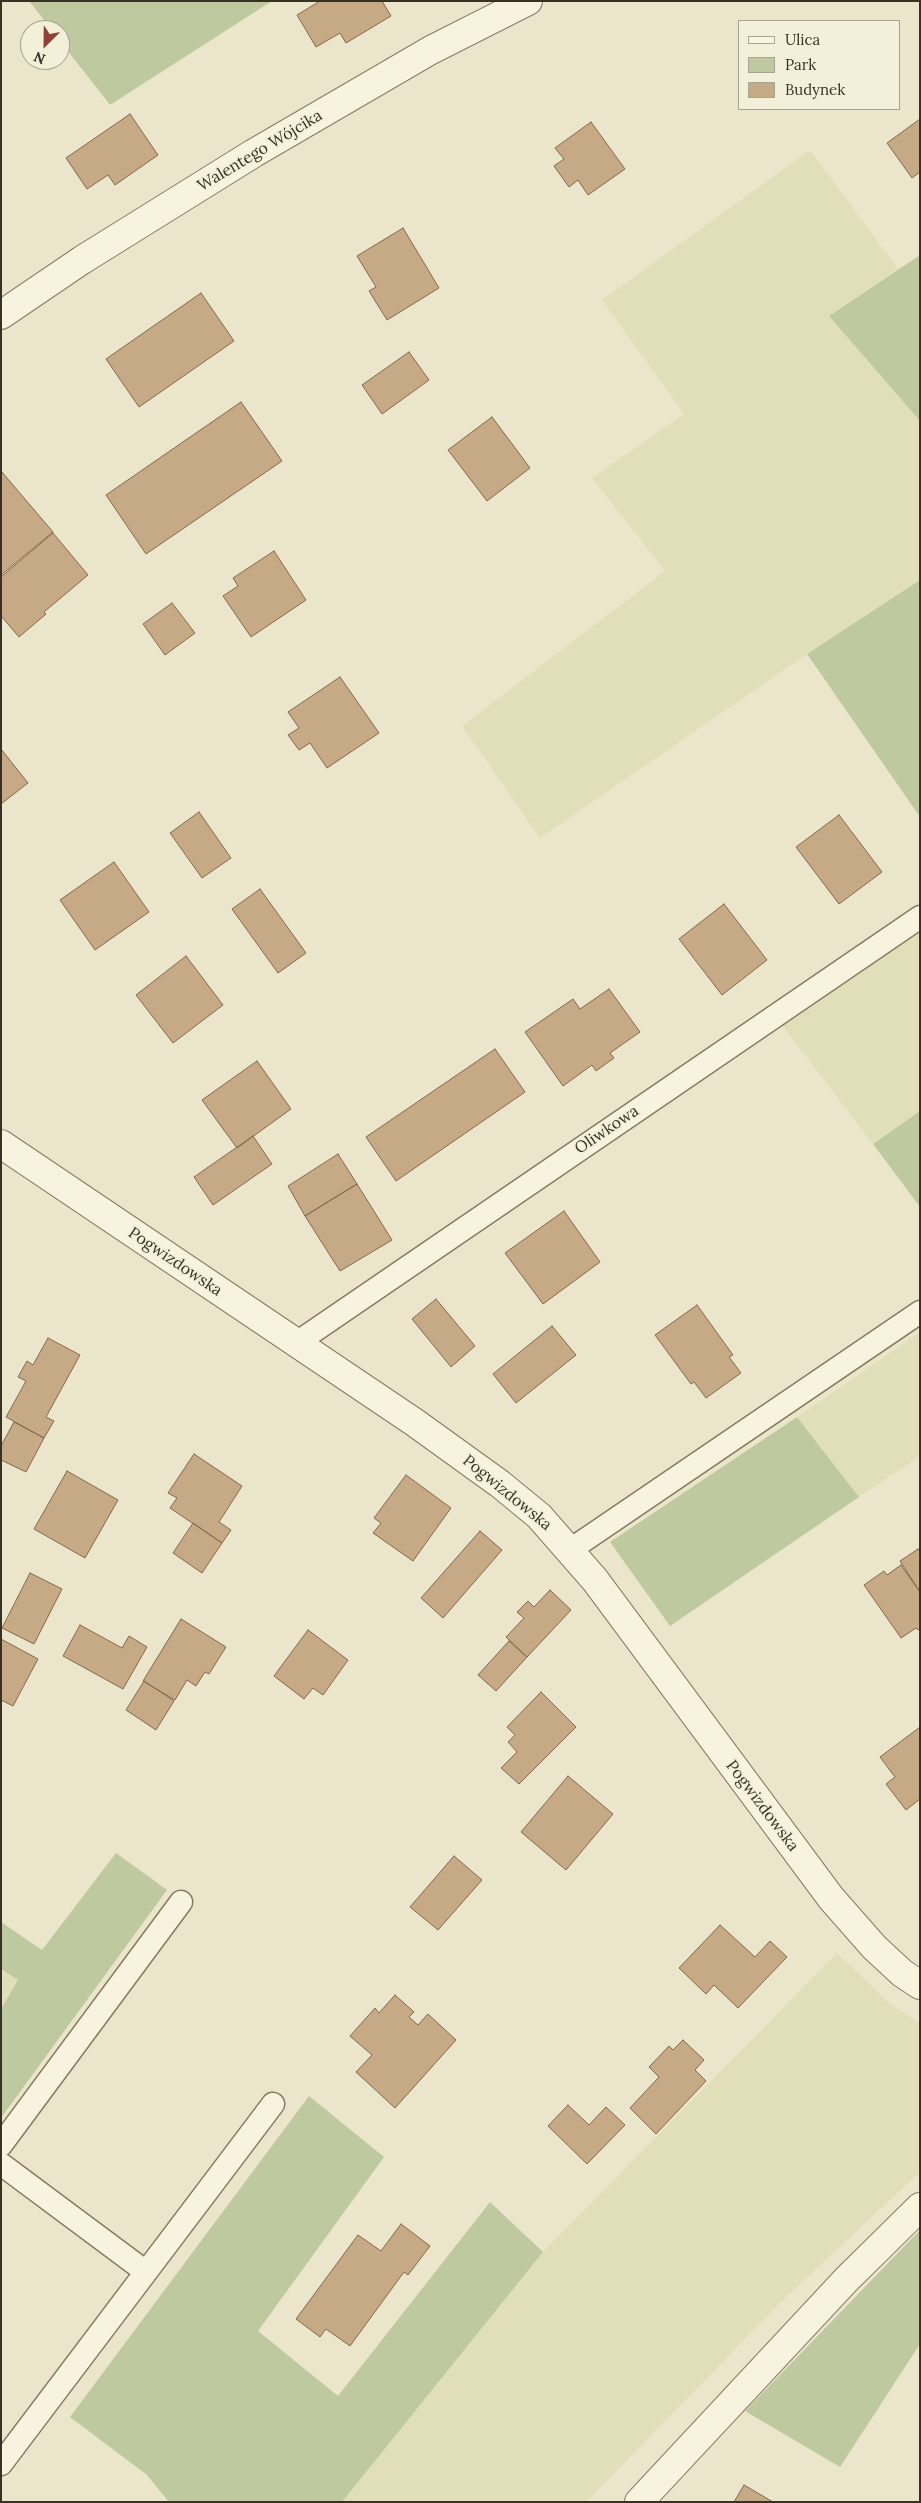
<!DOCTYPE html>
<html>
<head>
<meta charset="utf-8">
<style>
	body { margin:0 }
	#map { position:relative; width:921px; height:2503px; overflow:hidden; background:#ebe6cb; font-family:Lora,serif }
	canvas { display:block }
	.frame { position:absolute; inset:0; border:2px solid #393123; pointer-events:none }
	.legend { position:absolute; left:738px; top:20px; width:162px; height:90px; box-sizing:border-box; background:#f3f0da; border:1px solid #a9a491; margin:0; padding:6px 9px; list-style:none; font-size:15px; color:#393123 }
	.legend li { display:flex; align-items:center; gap:10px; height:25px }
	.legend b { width:25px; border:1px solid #a9a491 }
	.north { position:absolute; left:20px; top:20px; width:50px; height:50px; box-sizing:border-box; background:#f3f0da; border:1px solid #a9a491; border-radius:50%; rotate:203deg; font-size:14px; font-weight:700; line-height:20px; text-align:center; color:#393123 }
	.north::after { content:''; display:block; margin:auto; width:18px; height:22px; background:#914136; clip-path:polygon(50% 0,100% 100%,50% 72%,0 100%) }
</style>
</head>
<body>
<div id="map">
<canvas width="921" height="2503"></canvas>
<div class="frame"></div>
<ul class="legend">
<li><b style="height:6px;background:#f7f3de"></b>Ulica</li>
<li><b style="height:14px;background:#bfc9a0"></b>Park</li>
<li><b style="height:14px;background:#c6a985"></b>Budynek</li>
</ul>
<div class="north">N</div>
</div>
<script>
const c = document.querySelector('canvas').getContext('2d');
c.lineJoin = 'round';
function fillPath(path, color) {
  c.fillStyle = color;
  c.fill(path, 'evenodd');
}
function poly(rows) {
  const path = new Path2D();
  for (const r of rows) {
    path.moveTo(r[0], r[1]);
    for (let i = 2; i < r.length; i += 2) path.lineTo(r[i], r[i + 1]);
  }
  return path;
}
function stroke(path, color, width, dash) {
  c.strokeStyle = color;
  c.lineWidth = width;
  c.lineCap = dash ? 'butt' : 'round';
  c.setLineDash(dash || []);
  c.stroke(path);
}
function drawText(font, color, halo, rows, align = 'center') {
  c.font = font + ' Lora,serif';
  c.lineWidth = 4;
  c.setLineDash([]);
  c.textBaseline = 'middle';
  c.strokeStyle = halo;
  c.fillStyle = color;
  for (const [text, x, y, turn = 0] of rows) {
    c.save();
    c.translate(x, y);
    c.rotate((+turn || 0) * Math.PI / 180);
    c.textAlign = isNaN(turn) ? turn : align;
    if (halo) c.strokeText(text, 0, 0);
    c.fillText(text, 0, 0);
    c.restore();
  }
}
const farmland = poly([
	[810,150,898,269,829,316,920,421,920,580,807,654,540,838,462,726,665,571,592,478,684,414,602,300],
	[920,932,920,1111,873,1144,782,1025],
	[920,1332,920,1456,859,1497,797,1417],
	[837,1953,890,2004,920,2023,920,2172,789,2294,586,2502,342,2502,543,2252],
	[1,1969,19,1980,1,2009]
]);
const green = poly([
	[29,1,272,1,110,105,60,41,60,30,52,30],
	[920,255,920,421,829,316],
	[920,580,920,817,807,654],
	[920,1111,920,1207,873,1144],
	[797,1417,859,1497,670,1626,610,1542],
	[116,1853,167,1890,1,2118,1,2009,18,1980,1,1969,1,1922,42,1950],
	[309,2096,384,2157,258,2331,338,2396,490,2202,543,2252,342,2502,169,2502,147,2475,70,2417],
	[920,2230,920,2344,840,2467,745,2411]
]);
const building = poly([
	[320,1,382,1,391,16,346,43,340,33,316,47,297,15,320,1],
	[130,114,158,155,115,185,108,175,87,189,66,158,130,114],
	[920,119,920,172,912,178,887,143,920,119],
	[591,122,625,169,588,195,578,180,569,187,554,166,564,159,555,148,591,122],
	[403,228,439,288,387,320,369,291,376,287,357,256,403,228],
	[201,293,234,341,139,407,106,359,201,293],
	[409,352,429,380,382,414,362,385,409,352],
	[241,402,282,461,146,554,106,495,241,402],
	[492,417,530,468,487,501,448,450,492,417],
	[1,471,53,532,1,575,1,471],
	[53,533,88,575,44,612,46,614,19,637,1,616,1,577,53,533],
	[274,551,306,600,251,637,223,596,238,586,233,578,274,551],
	[172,603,195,633,165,655,143,624,172,603],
	[340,677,379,733,327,768,310,743,299,750,288,735,299,728,288,712,340,677],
	[1,749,28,783,1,804,1,749],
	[199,812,231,858,202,878,170,833,199,812],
	[839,815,882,872,839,904,796,847,839,815],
	[114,862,149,912,95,950,60,900,114,862],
	[260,889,306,953,278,973,232,909,260,889],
	[724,904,767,960,722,995,679,939,724,904],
	[186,956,223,1005,173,1043,136,995,186,956],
	[609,989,640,1032,610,1053,614,1058,596,1071,592,1065,563,1086,525,1032,573,999,580,1009,609,989],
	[495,1049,525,1092,396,1181,366,1137,495,1049],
	[257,1061,291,1109,237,1148,202,1100,257,1061],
	[253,1136,272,1164,213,1205,194,1177,253,1136],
	[338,1154,357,1184,305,1216,288,1186,338,1154],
	[357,1184,392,1240,340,1271,305,1216,357,1184],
	[564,1211,600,1262,543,1304,505,1253,564,1211],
	[436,1299,475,1346,451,1367,412,1319,436,1299],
	[697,1305,733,1355,729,1357,741,1373,706,1398,694,1382,691,1384,655,1335,697,1305],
	[552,1326,576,1355,516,1403,493,1374,552,1326],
	[48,1338,80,1355,46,1417,54,1421,44,1438,6,1417,26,1381,18,1377,27,1361,33,1365,48,1338],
	[14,1422,44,1438,26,1472,1,1460,1,1446,14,1422],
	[194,1454,242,1486,219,1522,231,1530,222,1543,170,1508,177,1498,168,1493,194,1454],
	[67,1471,118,1500,85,1558,34,1529,67,1471],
	[406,1475,451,1508,413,1561,373,1533,381,1523,374,1518,406,1475],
	[193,1523,222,1543,202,1573,173,1553,193,1523],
	[480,1531,502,1550,443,1618,421,1598,480,1531],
	[918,1549,920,1551,920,1592,900,1561,918,1549],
	[901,1565,920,1592,920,1629,918,1630,916,1628,901,1638,864,1585,884,1571,887,1575,901,1565],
	[30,1573,62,1589,34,1644,2,1628,30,1573],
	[550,1590,571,1610,527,1657,506,1637,524,1618,517,1612,528,1601,534,1607,550,1590],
	[181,1619,226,1647,209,1674,205,1672,196,1686,187,1680,175,1700,143,1681,181,1619],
	[80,1625,122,1648,129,1636,147,1647,123,1689,63,1656,80,1625],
	[308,1630,348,1660,323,1695,313,1688,304,1699,274,1676,308,1630],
	[1,1639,38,1659,13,1706,1,1700,1,1639],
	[509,1641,527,1657,496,1691,478,1675,509,1641],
	[144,1681,174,1701,156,1730,126,1710,144,1681],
	[541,1692,576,1727,519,1784,501,1768,517,1752,508,1742,515,1735,507,1727,541,1692],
	[920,1727,920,1799,906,1810,886,1784,895,1777,880,1757,920,1727],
	[568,1776,613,1814,566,1870,521,1832,568,1776],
	[454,1856,482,1880,438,1930,410,1907,454,1856],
	[720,1925,755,1957,770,1941,787,1957,738,2008,714,1985,706,1994,679,1968,720,1925],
	[395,1995,414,2012,409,2017,418,2025,428,2014,456,2040,395,2108,356,2072,372,2055,350,2036,375,2008,379,2013,395,1995],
	[683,2040,704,2060,695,2070,706,2081,656,2134,630,2108,659,2077,649,2067,669,2046,673,2050,683,2040],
	[568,2105,589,2125,606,2107,625,2125,587,2164,548,2126,568,2105],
	[401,2224,430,2246,408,2275,404,2272,350,2346,326,2329,320,2337,296,2319,358,2235,381,2251,401,2224],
	[744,2485,773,2502,734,2502,744,2485]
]);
const service = poly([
	[295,1344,920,917],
	[570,1550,920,1312],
	[1,2145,181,1902],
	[1,2164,146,2272],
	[1,2464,273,2104]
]);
const minor = poly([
	[1,315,82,260,254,153,431,50,528,1],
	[1,1144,414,1422,500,1484,539,1516,595,1580,831,1898,874,1947,902,1973,920,1985],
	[639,2502,846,2280,920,2207]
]);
const streetNames = [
	["Walentego Wójcika",260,151,-31],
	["Oliwkowa",607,1130,-34],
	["Pogwizdowska",175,1262,34],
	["Pogwizdowska",507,1493,39],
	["Pogwizdowska",762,1806,53]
];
fillPath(farmland, '#e0dfb9');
fillPath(green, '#bfc9a0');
fillPath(building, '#c6a985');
stroke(building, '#846849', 1);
stroke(service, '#877a61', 25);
stroke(minor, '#877a61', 30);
stroke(service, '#f7f3de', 22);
stroke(minor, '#f7f3de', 28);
drawText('16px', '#393123', '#f3f0da', streetNames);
</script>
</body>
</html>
